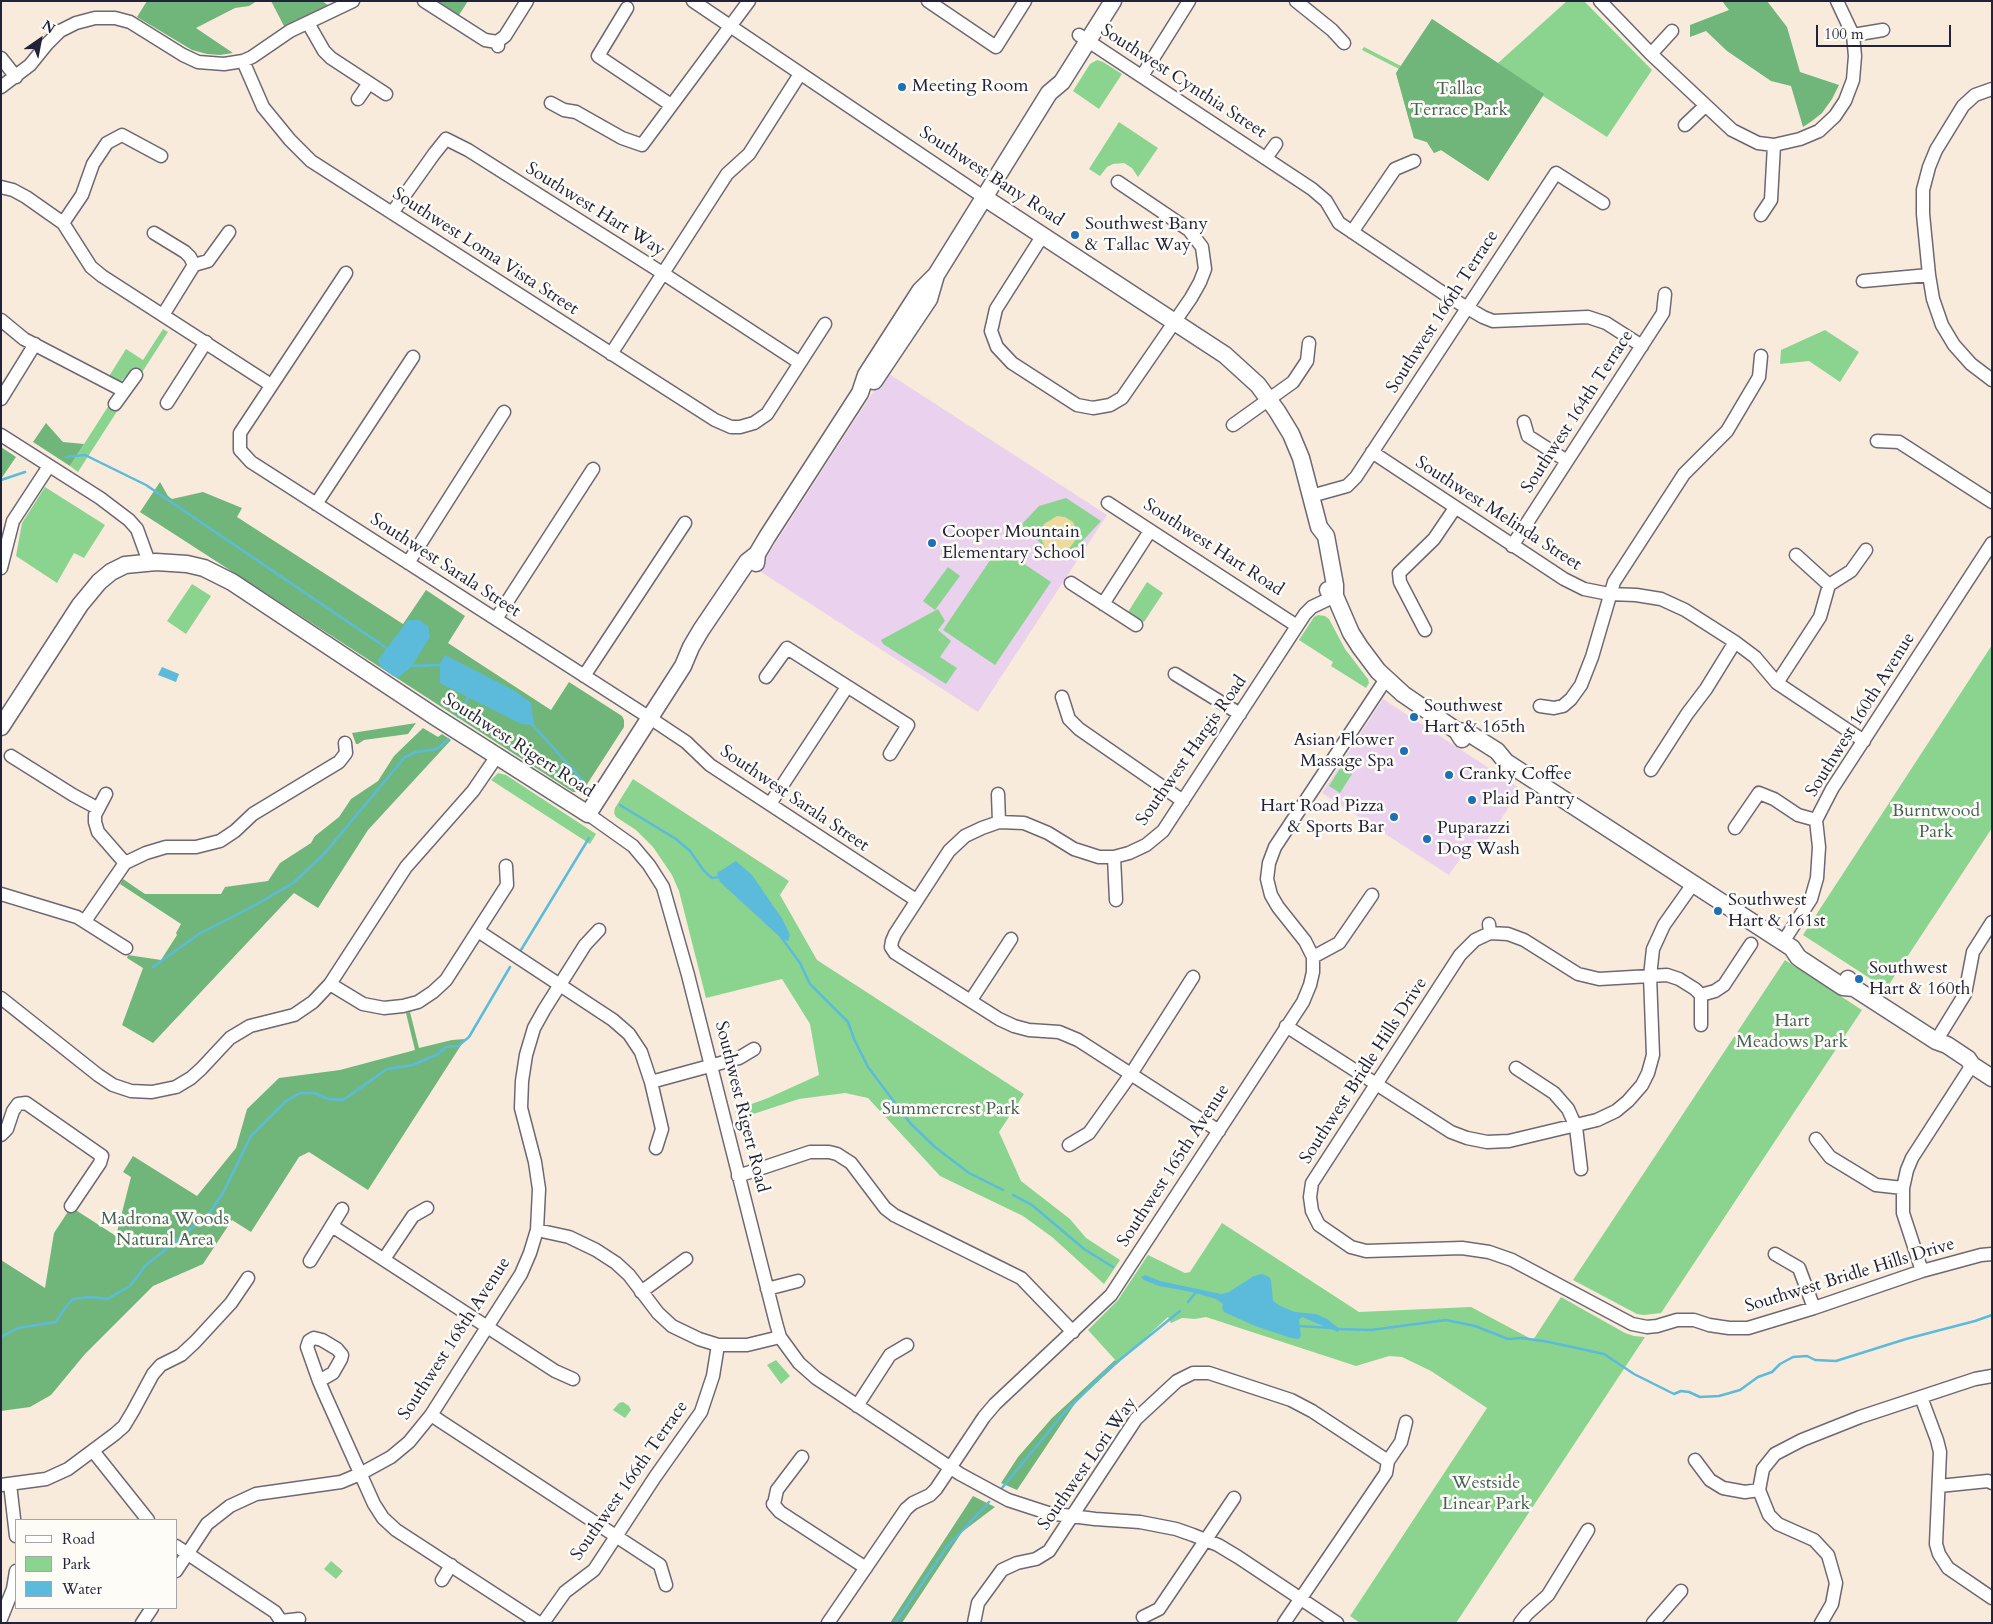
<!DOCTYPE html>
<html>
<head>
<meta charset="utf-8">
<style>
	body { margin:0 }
	#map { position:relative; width:1993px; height:1624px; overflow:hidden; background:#f8ebdb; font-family:Cardo,serif }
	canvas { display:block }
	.frame { position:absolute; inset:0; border:2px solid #22223b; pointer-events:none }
	.legend { position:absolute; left:15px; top:1519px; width:162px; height:90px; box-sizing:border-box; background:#fdfcf7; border:1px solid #a5a5ac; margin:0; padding:6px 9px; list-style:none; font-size:15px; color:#22223b }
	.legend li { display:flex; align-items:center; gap:10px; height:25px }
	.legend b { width:25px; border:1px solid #a5a5ac }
	.north { position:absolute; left:15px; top:15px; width:50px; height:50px; -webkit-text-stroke:4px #fdfcf7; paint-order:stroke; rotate:33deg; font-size:14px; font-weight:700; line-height:20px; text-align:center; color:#22223b }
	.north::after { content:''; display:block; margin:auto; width:18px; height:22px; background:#22223b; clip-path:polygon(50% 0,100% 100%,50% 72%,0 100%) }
	.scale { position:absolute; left:1816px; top:25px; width:135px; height:22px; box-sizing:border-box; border:2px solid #22223b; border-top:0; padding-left:6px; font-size:15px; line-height:18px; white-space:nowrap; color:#22223b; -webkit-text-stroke:4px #fdfcf7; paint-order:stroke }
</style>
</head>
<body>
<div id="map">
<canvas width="1993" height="1624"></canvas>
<div class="frame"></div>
<ul class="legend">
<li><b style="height:6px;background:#fff"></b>Road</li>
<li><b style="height:14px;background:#8bd48f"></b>Park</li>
<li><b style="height:14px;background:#5cbbdb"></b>Water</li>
</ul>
<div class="north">N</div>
<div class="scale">100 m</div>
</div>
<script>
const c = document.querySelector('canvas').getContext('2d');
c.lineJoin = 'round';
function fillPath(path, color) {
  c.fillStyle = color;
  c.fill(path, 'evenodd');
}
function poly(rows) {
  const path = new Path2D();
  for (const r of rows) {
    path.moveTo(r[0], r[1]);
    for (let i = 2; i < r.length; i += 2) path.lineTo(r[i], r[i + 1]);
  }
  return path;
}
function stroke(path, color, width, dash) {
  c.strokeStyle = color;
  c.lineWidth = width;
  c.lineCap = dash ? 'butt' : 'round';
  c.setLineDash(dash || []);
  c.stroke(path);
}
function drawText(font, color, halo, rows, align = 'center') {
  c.font = font + ' Cardo,serif';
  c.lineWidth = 5;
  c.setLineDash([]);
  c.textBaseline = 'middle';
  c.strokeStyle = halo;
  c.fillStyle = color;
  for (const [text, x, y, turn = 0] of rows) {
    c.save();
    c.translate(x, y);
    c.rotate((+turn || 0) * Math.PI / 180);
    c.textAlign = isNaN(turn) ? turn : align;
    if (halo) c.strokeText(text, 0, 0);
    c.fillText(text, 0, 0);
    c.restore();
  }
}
const built = poly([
	[886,372,1107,515,978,712,758,570],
	[1383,699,1521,789,1481,849,1471,843,1449,875,1322,793]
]);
const green = poly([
	[1567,1,1584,1,1652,70,1607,137,1543,96,1488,181,1441,150,1434,153,1427,142,1414,138,1396,73,1399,69,1362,50,1364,47,1401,66,1432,19,1498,63],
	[1097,60,1103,62,1122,74,1099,109,1073,91,1090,64],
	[1119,122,1158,148,1138,177,1132,168,1124,163,1113,164,1107,167,1100,176,1089,169],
	[163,329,168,332,78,472,70,466,109,405,136,378,129,373,120,382,108,378,126,349,143,360],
	[1825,330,1859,352,1840,382,1809,361,1780,364,1781,350],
	[45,487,105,525,84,558,74,553,57,583,16,556,22,523],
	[1066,498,1101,521,1065,560,1059,560,1021,525,1039,506],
	[999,547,1051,582,995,665,943,630],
	[948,567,960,576,935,610,923,601],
	[1147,582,1163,593,1144,622,1128,612],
	[192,584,211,596,186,634,167,621],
	[938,609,945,621,938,630,951,641,940,657,957,668,946,684,883,644,881,640],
	[1318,615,1325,616,1329,619,1345,649,1368,679,1369,683,1366,688,1331,666,1333,662,1299,640,1314,617],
	[1992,645,1992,828,1888,986,1890,987,1888,990,1803,935],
	[1341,767,1352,774,1340,793,1329,786],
	[498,773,506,775,596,834,590,844,491,780],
	[633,779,789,881,780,895,817,960,1024,1094,999,1132,1021,1181,1070,1219,1086,1238,1120,1260,1104,1284,1052,1237,1023,1216,940,1176,868,1098,845,1093,799,1099,738,1119,735,1110,768,1098,819,1075,810,1024,782,979,706,998,679,891,672,875,653,847,636,830,616,817,614,813,615,808],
	[1785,960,1862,1010,1661,1313,1644,1315,1637,1314,1573,1280],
	[1222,1223,1359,1312,1471,1307,1533,1340,1561,1297,1625,1333,1634,1336,1645,1337,1456,1623,1360,1623,1350,1616,1487,1408,1431,1371,1402,1357,1389,1356,1356,1366,1206,1317,1195,1319,1182,1318,1171,1323,1168,1317,1118,1363,1088,1330,1118,1300,1148,1255,1185,1273,1190,1272],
	[776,1360,790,1376,781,1384,767,1365],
	[623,1402,629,1406,631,1410,625,1418,613,1410,619,1403],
	[331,1561,343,1571,336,1579,324,1569]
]);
const forest = poly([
	[147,1,257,1,249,6,235,8,196,28,233,53,220,55,207,54,192,50,137,17],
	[271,1,322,1,328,5,284,26],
	[437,1,468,1,459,15],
	[1722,1,1767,1,1787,27,1800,72,1839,85,1832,99,1822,113,1812,121,1803,127,1791,86,1771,81,1727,51,1706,31,1690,37,1690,25,1729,10],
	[1432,19,1544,94,1488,181,1441,150,1434,153,1427,142,1414,138,1396,73],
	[46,423,63,442,84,444,70,466,33,442],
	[1,447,16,457,1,479],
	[160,482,168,496,172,499,203,492,242,508,237,517,403,624,426,590,465,616,448,643,551,710,569,682,622,716,624,720,624,727,582,792,573,792,140,512],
	[416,723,408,734,364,740,358,744,356,744,352,733],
	[423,728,438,737,442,734,451,740,368,830,318,908,294,893,153,1043,122,1025,143,968,127,958,128,955,161,960,177,935,176,933,181,924,120,884,123,879,145,894,221,894,225,887,268,881,280,863,311,843,315,836,339,817,351,799,378,781,394,756],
	[410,1012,419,1048,452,1040,465,1039,368,1190,309,1152,299,1157,251,1232,232,1220,203,1264,153,1286,85,1354,51,1395,30,1407,1,1411,1,1260,45,1288,54,1233,71,1207,116,1236,131,1177,123,1172,133,1156,197,1196,236,1148,247,1109,279,1078,340,1070,415,1050,406,1013],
	[1115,1360,1118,1363,1076,1402,1017,1490,1001,1483,1018,1457,1052,1418],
	[973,1496,995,1507,962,1532,902,1623,890,1623]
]);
const sand = poly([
	[1057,516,1065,517,1073,522,1079,535,1066,553,1068,557,1065,560,1059,560,1045,547,1041,538,1044,524]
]);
const water = poly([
	[408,620,419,620,428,626,430,637,411,667,399,677,393,676,380,666,378,660],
	[445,655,515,691,531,703,534,725,521,724,440,683,440,664],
	[162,667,179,674,176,682,158,675],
	[736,861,752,875,783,920,790,935,788,941,782,939,720,882,717,873],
	[1262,1274,1269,1277,1271,1280,1273,1301,1280,1306,1295,1312,1316,1314,1327,1319,1340,1329,1338,1332,1302,1317,1299,1320,1301,1336,1299,1339,1291,1338,1255,1326,1224,1312,1222,1308,1223,1304,1216,1299,1192,1292,1159,1286,1144,1280,1141,1277,1145,1275,1160,1281,1221,1294,1229,1292,1254,1276]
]);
const stream = poly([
	[66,457,85,455,146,485,388,649],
	[1,480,25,472],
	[410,666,442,665],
	[458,717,469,696],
	[532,724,584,782],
	[620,805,676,839,690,851,704,871,712,878,721,877],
	[781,937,800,963,810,984,848,1022,854,1039,868,1067,910,1123,935,1147,969,1173,1003,1190],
	[521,950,589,838],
	[153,967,199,934,259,903,293,883,324,854,405,757,416,752,433,750,440,747,448,739],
	[1013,1195,1032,1205,1084,1249,1113,1267],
	[1188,1302,1197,1291],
	[1298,1326,1332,1328],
	[1338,1329,1371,1330,1446,1320,1475,1326,1508,1339,1522,1338,1549,1342,1604,1354,1634,1374,1674,1394,1681,1391,1689,1392,1700,1397,1719,1396,1740,1390,1758,1377,1772,1372,1780,1364,1793,1357,1807,1356,1815,1360,1836,1361,1906,1339,1975,1321,1992,1315],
	[1,1337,18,1328,56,1322,65,1308,73,1299,91,1297,107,1299,130,1286,145,1266,208,1215,223,1193,251,1136,286,1101,300,1093,314,1093,328,1099,343,1100,387,1069,413,1065,438,1054,446,1047,458,1046,469,1037,510,967],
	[1002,1488,1064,1413,1106,1371,1180,1311],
	[895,1623,947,1547,989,1502]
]);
const minor = poly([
	[424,1,485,40,497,42,498,46],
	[693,1,985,198],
	[928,1,996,47,1025,1],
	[1296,1,1332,30,1344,43],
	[1600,1,1651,54,1732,130,1758,143,1774,145,1800,139,1819,131,1835,116,1845,101,1853,80,1855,56,1853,35,1837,1],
	[627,8,598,56,671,105],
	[308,23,324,51,331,58,386,94],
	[1079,35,1312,189,1326,201,1339,223,1449,297,1483,317,1493,321,1588,317,1606,323,1642,346],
	[1853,35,1883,30],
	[497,42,505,36,527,1],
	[1651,54,1672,31],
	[1,58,16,77],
	[243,61,263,107,290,140,311,161,715,420,731,427,740,427,754,423,767,414,825,324],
	[1142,76,1189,1],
	[1,87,30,65,47,44,60,31,76,23,95,18,115,18,130,22,183,55,198,62,224,64,243,61,252,57,290,31,353,1],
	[1992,89,1975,95,1963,106,1936,150,1929,167,1923,190,1923,214,1929,275,1933,299,1942,325,1954,345,1971,364,1992,380],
	[358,99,369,83],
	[551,103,564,110,576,112,622,138,642,145,749,1],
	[1685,125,1705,106],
	[1266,158,1276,144],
	[1,187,13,190,26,197,63,223,91,267,102,276,271,385],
	[392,213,434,154,446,139,468,150,664,274,800,363],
	[1761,215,1771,200,1774,145],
	[63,223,82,195,93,164,107,143,122,135,161,156],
	[1352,232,1395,169,1414,161],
	[154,233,185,252,190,257,194,265],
	[1043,235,996,309,991,331,997,347,1012,363,1077,405,1093,408,1110,405,1122,398,1191,298,1200,282,1205,269,1202,247,1189,230,1118,182],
	[194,265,208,261,229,232],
	[346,273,240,433,240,450,251,462,650,718,686,742,710,765,916,900],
	[1863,281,1929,275],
	[163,315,194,265],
	[1,320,24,339,124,391],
	[611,354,727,174,749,154,800,74],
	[1,399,35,344],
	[167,403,206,342],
	[115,404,136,375],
	[1524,422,1528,436,1567,461],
	[1233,425,1293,382,1307,361,1309,343],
	[1,435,100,498,129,520,137,529,149,562],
	[1877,441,1899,442,1992,502],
	[1372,452,1564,579,1584,589,1609,594,1636,595,1661,599,1685,610,1735,642,1755,657,1777,683,1864,741],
	[1311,496,1347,486,1356,477,1556,173,1603,203],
	[1108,503,1297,626],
	[316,504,413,357],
	[1512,546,1663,313,1665,294],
	[1796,555,1829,585],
	[408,563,504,412],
	[1,568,13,521,49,466],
	[1071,583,1136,625],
	[1829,585,1851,571,1866,550],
	[1103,604,1150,531],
	[496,619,593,469],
	[1425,630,1400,582,1399,573,1434,539,1455,508],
	[1175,674,1240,714],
	[584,676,685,523],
	[766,677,787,648,908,725,890,754],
	[1777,683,1820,617,1829,585],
	[1062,697,1069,719,1079,729,1183,801],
	[1540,706,1554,708,1563,706,1571,699,1581,685,1592,657,1614,582,1684,474,1727,431,1759,377,1761,356],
	[11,756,73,795,97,808],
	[1651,770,1687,714,1706,689,1735,642],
	[106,794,95,815,95,822,98,832,125,863],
	[998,794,999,822],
	[770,804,847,687],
	[588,814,633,846,649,865,663,887,688,975,776,1323,780,1337,799,1363,816,1378,960,1474,1008,1500,1048,1513,1095,1519,1140,1522,1176,1529,1193,1535,1218,1545,1238,1557,1337,1623],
	[1735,828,1759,793,1774,799,1798,815,1816,820],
	[1114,857,1116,900],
	[1,894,77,917,126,948],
	[85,921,125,863,146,853,166,847,196,847,220,841,235,831,253,814,339,762,346,753,345,743],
	[1489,924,1490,933,1508,934,1524,940,1578,974,1599,979,1667,975,1679,979,1695,989,1701,995,1715,991,1724,985,1751,944],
	[478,931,613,1020,629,1034,641,1052,651,1082,662,1129,656,1148],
	[1490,933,1475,940,1460,955,1312,1183,1310,1197,1312,1211,1319,1225,1351,1247,1366,1251,1462,1248,1489,1252,1512,1260,1632,1324,1647,1327,1657,1326,1677,1320,1694,1320,1709,1325,1729,1328,1748,1328,1814,1308,1922,1271,1981,1255,1992,1254],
	[1783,942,1811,899,1817,878,1819,847,1816,820,1832,789,1992,543],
	[1313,957,1339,943,1372,895],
	[330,984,363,1004,384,1008,403,1006,418,1002,433,992,446,980,507,885,506,866],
	[1701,995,1701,1025],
	[1,998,98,1075,113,1085,131,1091,152,1092,176,1087,191,1078,201,1069,230,1038,250,1026,294,1015,313,1002,330,984,406,867,473,791,497,756],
	[971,1000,1011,939],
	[1286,1026,1451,1132,1467,1138,1487,1142,1509,1141,1597,1120,1616,1111,1628,1101,1642,1085,1648,1073,1653,1055,1650,976,1653,949,1664,925,1693,884],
	[1936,1041,1965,994,1973,952,1992,922],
	[1516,1068,1554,1093,1568,1109,1576,1127,1581,1169],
	[651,1082,739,1058,754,1049],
	[1219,1131,1078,1040,1059,1032,1029,1030,1014,1026,999,1019,895,953,891,947,892,941,895,934,949,851,965,836,982,828,999,822,1024,823,1048,833,1074,849,1099,857,1114,857,1129,853,1146,845,1163,831,1305,614,1312,607,1335,596],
	[1,1135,7,1129,13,1111,18,1104,26,1103,102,1156,100,1163,71,1206],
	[1816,1139,1830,1157,1876,1185,1903,1188],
	[1069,1145,1089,1133,1131,1074,1193,977],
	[738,1176,810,1152,829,1152,837,1154,851,1163,885,1208,894,1215,1021,1278,1073,1332],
	[332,1226,555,1371,573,1379],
	[537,1230,569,1237,596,1250,616,1263,629,1275,658,1313,672,1326,699,1339,718,1345,747,1345,780,1337],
	[1775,1254,1799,1268,1814,1308],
	[384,1259,413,1216,427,1208],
	[310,1261,342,1209],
	[1922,1271,1903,1213,1903,1188,1907,1170,1912,1158,1972,1065],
	[767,1289,798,1281],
	[641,1292,686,1259],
	[319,1381,333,1373,341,1359,342,1355,337,1349,322,1340,314,1338,309,1341,307,1347,319,1381,325,1395,374,1504,383,1518,396,1530,539,1623],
	[1921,1397,1937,1440,1940,1452,1936,1544,1939,1554,1948,1568,1992,1598],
	[857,1406,890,1355,907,1345],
	[431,1415,660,1565,666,1585],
	[93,1451,148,1520],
	[1695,1460,1710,1480,1723,1488,1745,1492,1759,1490],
	[10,1484,16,1536],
	[1,1485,46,1479,68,1469,115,1434,124,1426,133,1411,153,1374,161,1365,181,1355,195,1342,231,1303,248,1278],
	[1939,1486,1988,1481,1992,1483],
	[773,1504,780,1512,866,1568],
	[774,1504,777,1490,802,1457],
	[176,1546,275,1612,281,1621],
	[176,1571,207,1524,230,1506,256,1494,341,1482,360,1474,391,1457,409,1442,431,1415,521,1274,530,1253,537,1230,539,1189,535,1162,521,1108,522,1081,526,1055,534,1028,544,1010,585,945,599,930],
	[442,1580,451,1565],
	[1143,1617,1159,1609,1234,1498],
	[1,1619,13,1589,16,1571],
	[142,1623,152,1608],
	[281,1623,281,1621,299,1619],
	[543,1623,565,1592,594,1570,655,1477,701,1412,713,1376,718,1345],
	[828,1623,906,1509,913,1503,930,1495,936,1489,984,1417,995,1404,1111,1295,1303,1002,1310,985,1313,972,1313,957,1305,941,1278,907,1271,895,1267,879,1269,863,1275,847,1386,679],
	[974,1623,978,1603,1002,1570,1017,1563,1036,1559,1049,1551,1136,1419,1177,1381,1193,1373,1209,1373,1291,1400,1312,1411,1388,1461],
	[1284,1623,1386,1473,1388,1461,1401,1442,1406,1422],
	[1520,1623,1527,1614,1548,1595,1588,1530],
	[1653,1623,1681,1591],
	[1821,1623,1832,1604,1836,1583,1828,1555,1814,1540,1778,1524,1769,1515,1759,1490,1763,1469,1775,1454,1802,1440,1860,1417,1975,1379,1992,1376]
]);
const major = poly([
	[985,198,1225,355,1258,385,1277,411,1291,434,1301,458,1319,527,1326,536,1335,585,1335,596],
	[874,381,929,299,936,275,1049,93,1062,82,1113,1],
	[756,563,757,554,767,537,860,393,866,375,920,291,936,275],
	[1328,590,1335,596,1351,633,1360,647,1378,671,1403,694,1457,731,1462,739],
	[1,727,80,605,99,582,111,572,125,565,156,562,187,564,204,568,232,582,434,716,588,814,683,666,691,647,701,630,747,562,757,554],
	[1457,731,1467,732,1497,751,1506,762,1792,948,1798,957,1802,960,1843,987,1854,988],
	[1848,979,1854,988,1936,1041,1947,1045,1968,1059,1972,1065,1992,1078]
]);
const markers = [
	[902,87,5,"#1f6fb2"],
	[1075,235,5,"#1f6fb2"],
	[932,543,5,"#1f6fb2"],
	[1414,717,5,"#1f6fb2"],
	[1404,751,5,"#1f6fb2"],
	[1449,775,5,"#1f6fb2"],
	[1472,800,5,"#1f6fb2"],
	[1394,817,5,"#1f6fb2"],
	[1427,839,5,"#1f6fb2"],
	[1718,911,5,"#1f6fb2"],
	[1859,979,5,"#1f6fb2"]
];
const streetNames = [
	["Southwest Cynthia Street",1183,82,33],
	["Southwest Bany Road",991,177,33],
	["Southwest Hart Way",595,210,32],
	["Southwest Loma Vista Street",485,252,33],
	["Southwest 166th Terrace",1443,312,-57],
	["Southwest 164th Terrace",1578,412,-57],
	["Southwest Melinda Street",1498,514,33],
	["Southwest Hart Road",1213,548,33],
	["Southwest Sarala Street",445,566,33],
	["Southwest 160th Avenue",1861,715,-58],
	["Southwest Rigert Road",518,746,33],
	["Southwest Hargis Road",1192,751,-55],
	["Southwest Sarala Street",794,799,34],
	["Southwest Bridle Hills Drive",1364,1071,-57],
	["Southwest Rigert Road",741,1107,76],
	["Southwest 165th Avenue",1174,1166,-57],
	["Southwest Bridle Hills Drive",1850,1276,-17],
	["Southwest 168th Avenue",455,1339,-57],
	["Southwest Lori Way",1088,1464,-55],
	["Southwest 166th Terrace",630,1481,-55]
];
const poiNames = [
	["Meeting Room",912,87],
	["Southwest Bany",1085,225],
	["& Tallac Way",1085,246],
	["Cooper Mountain",942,533],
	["Elementary School",942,554],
	["Southwest",1424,707],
	["Hart & 165th",1424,728],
	["Asian Flower",1394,741,"right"],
	["Massage Spa",1394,762,"right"],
	["Cranky Coffee",1459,775],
	["Plaid Pantry",1482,800],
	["Hart Road Pizza",1384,807,"right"],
	["& Sports Bar",1384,828,"right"],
	["Puparazzi",1437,829],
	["Dog Wash",1437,850],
	["Southwest",1728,901],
	["Hart & 161st",1728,922],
	["Southwest",1869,969],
	["Hart & 160th",1869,990]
];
const parkNames = [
	["Tallac",1459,90],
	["Terrace Park",1459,111],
	["Burntwood",1936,812],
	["Park",1936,833],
	["Hart",1792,1022],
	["Meadows Park",1792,1043],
	["Summercrest Park",951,1110],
	["Madrona Woods",165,1220],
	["Natural Area",165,1241],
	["Westside",1486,1484],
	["Linear Park",1486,1505]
];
fillPath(built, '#ead1ed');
fillPath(green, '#8bd48f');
fillPath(forest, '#70b67a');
fillPath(sand, '#eeda9e');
fillPath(water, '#5cbbdb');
stroke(stream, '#5cbbdb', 2.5);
stroke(minor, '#6d6873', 15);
stroke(major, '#6d6873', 19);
stroke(minor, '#fff', 12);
stroke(major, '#fff', 16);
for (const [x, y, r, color] of markers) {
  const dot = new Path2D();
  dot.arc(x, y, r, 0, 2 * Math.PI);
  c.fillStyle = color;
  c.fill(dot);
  stroke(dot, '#fdfcf7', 2);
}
drawText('18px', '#22223b', '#fdfcf7', streetNames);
drawText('18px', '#22223b', '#fdfcf7', poiNames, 'left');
drawText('18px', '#476058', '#fdfcf7', parkNames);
</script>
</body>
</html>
